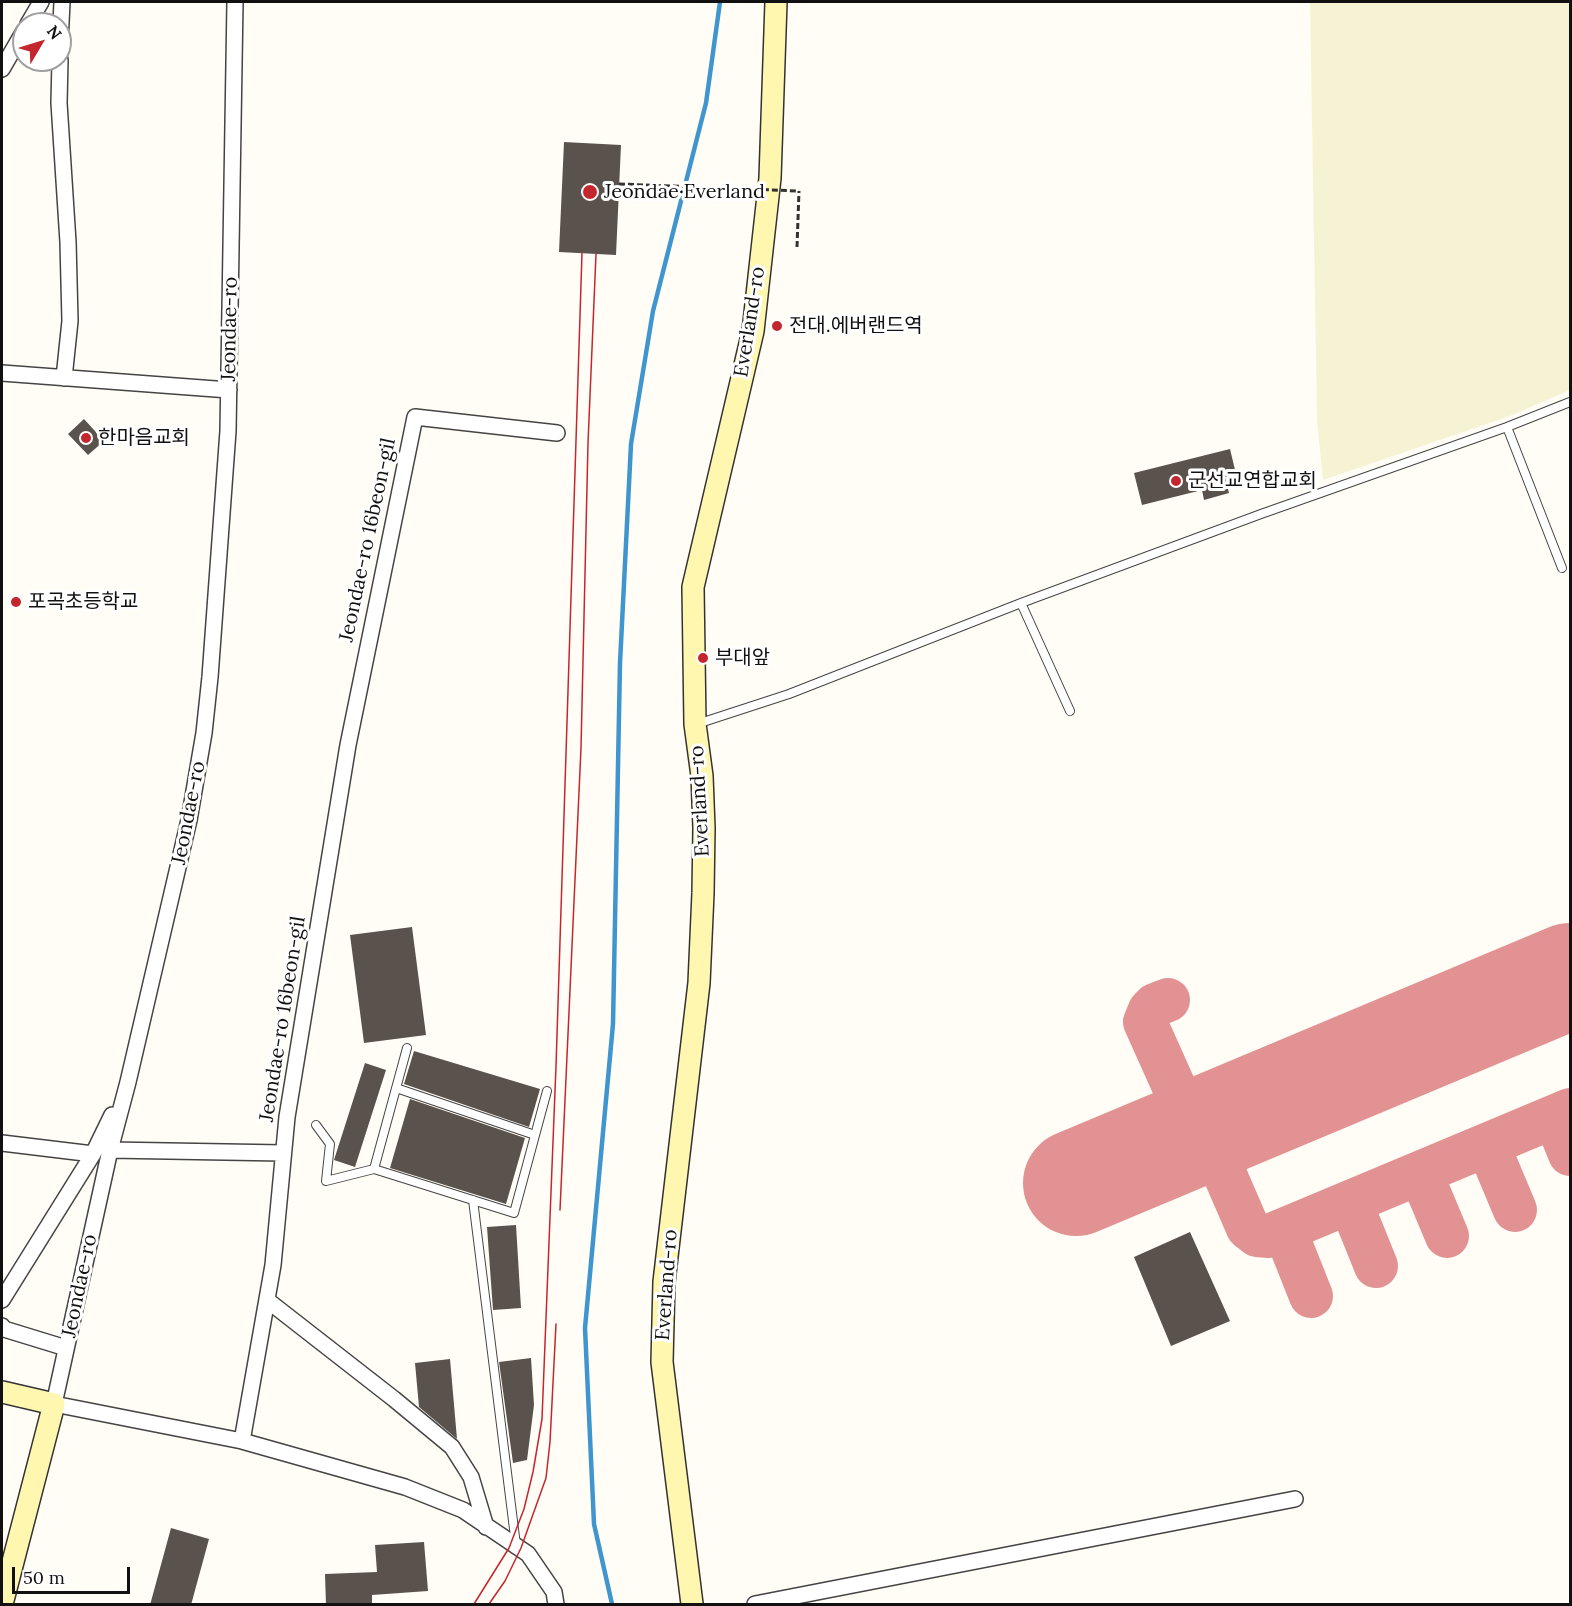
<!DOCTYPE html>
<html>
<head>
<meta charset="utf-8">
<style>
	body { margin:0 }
	#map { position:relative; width:1572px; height:1606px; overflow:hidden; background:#fffdf5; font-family:Lora,serif }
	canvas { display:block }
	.frame { position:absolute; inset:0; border:3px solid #111; pointer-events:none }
	.north { position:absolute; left:12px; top:12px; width:60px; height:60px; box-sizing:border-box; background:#fff; border:2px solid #a0a0a0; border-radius:50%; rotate:52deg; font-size:16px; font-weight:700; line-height:24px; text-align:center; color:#111 }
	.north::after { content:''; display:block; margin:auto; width:21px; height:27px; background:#c4262e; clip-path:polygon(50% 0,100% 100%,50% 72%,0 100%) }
	.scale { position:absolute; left:12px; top:1567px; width:118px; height:27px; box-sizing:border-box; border:3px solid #111; border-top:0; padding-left:8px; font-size:18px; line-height:21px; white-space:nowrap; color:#111; -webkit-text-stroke:4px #fff; paint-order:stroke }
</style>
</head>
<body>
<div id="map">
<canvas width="1572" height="1606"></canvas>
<div class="frame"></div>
<div class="north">N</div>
<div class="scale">50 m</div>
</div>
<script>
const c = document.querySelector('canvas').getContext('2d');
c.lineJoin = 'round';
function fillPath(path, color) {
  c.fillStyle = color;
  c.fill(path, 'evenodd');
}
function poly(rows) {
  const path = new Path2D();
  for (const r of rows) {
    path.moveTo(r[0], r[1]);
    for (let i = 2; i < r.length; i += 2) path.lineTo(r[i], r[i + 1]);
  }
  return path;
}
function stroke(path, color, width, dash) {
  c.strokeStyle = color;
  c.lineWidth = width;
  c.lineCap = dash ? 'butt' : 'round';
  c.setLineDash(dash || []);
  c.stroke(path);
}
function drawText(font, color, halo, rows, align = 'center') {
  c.font = font + ' Lora,"Noto Sans KR",serif';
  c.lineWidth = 6;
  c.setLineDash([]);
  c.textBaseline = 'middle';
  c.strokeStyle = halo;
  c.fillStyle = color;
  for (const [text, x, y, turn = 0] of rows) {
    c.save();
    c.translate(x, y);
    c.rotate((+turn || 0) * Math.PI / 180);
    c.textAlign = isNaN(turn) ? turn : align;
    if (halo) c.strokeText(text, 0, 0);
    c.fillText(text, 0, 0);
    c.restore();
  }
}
const farmland = poly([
	[1310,2,1570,2,1570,390,1510,416,1323,480,1317,421]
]);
const stream = poly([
	[612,1604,594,1524,585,1328,613,1024,620,663,631,444,653,311,706,103,720,2]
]);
const taxiway = poly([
	[1168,1000,1155,1005,1150,1010,1145,1022,1184,1109],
	[1555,1117,1570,1154],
	[1489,1148,1515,1210],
	[1216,1154,1248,1228,1257,1235,1269,1236,1570,1110],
	[1421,1174,1447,1236],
	[1351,1204,1376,1266],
	[1286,1233,1311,1296]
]);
const runway = poly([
	[1076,1183,1570,976]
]);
const building = poly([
	[564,142,621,145,616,255,559,252],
	[84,419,104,441,88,455,68,434],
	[1230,449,1236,474,1225,477,1229,493,1204,500,1202,490,1142,505,1134,473],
	[412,927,426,1035,364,1043,350,935],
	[414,1051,540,1089,529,1127,404,1084],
	[365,1063,386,1070,355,1167,334,1160],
	[410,1099,525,1138,506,1204,390,1168],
	[516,1225,521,1308,493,1310,487,1227],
	[1190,1232,1230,1321,1171,1346,1134,1257],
	[531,1358,534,1405,527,1460,513,1463,499,1362],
	[450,1359,457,1439,419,1407,415,1363],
	[171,1528,209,1539,191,1605,150,1605],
	[424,1542,428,1591,372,1595,372,1605,326,1605,325,1574,377,1572,375,1545]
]);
const path = poly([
	[797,247,799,191]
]);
const lane = poly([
	[1507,427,1562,568],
	[1021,603,1070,711],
	[697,724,789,694,1021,603,1261,514,1507,427,1570,402],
	[396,1088,535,1135],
	[316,1125,330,1144,326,1181,374,1169,407,1048],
	[374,1169,514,1213,547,1091],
	[473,1200,516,1545]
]);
const street = poly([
	[235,2,228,431,210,677,204,733,189,820,128,1082,110,1150,54,1404,242,1441,273,1265,287,1117,348,745,415,417,557,433],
	[28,24,41,2],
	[60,43,62,2],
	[60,60,59,103,68,242,70,321,64,378],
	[2,69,24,31],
	[2,373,229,390],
	[2,1143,93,1154],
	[110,1150,283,1153],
	[2,1300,93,1154,112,1115],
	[267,1300,394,1399,452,1447,471,1477,486,1527],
	[2,1326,4,1329,66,1348],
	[242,1441,405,1487,463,1510,528,1554,554,1592,556,1604],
	[755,1604,1295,1499]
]);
const secondary = poly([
	[2,1392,54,1404,2,1604],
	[692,1604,662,1362,664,1282,699,983,703,893,704,828,702,776,695,724,693,587,753,331,770,178,776,2]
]);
const tram = poly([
	[560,1210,581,748,588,443,596,254],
	[474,1604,509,1548,524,1509,533,1472,542,1419,556,1066,582,253],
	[489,1604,505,1581,521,1548,546,1478,550,1442,556,1324]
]);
const pathBridge = poly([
	[619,184,799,191]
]);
const markers = [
	[590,192,8,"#c4262e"],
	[777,326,6,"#c4262e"],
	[86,438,6,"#c4262e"],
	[1176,481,6,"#c4262e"],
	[16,602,6,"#c4262e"],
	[703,658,6,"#c4262e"]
];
const poiNames = [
	["Jeondae·Everland",604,192],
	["전대.에버랜드역",789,326],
	["한마음교회",98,438],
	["군선교연합교회",1188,481],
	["포곡초등학교",28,602],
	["부대앞",715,658]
];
const streetNames = [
	["Everland-ro",750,322,-81],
	["Jeondae-ro",230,329,-89],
	["Jeondae-ro 16beon-gil",368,540,-78],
	["Everland-ro",700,801,-93],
	["Jeondae-ro",189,813,-79],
	["Jeondae-ro 16beon-gil",283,1019,-81],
	["Everland-ro",667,1285,-86],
	["Jeondae-ro",80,1286,-78]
];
fillPath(farmland, '#f6f3d4');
stroke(stream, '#3f96cf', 4.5);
stroke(taxiway, '#e29292', 44);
stroke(runway, '#e29292', 106);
fillPath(building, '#5a524d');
stroke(lane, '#444', 10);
stroke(street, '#444', 18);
stroke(secondary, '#333', 24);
stroke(path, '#333', 3, [6, 3]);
stroke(lane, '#fff', 8);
stroke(street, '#fff', 15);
stroke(secondary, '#fff6b0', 21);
stroke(tram, '#c4262e', 1.5);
stroke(pathBridge, '#333', 3, [6, 3]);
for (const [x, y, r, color] of markers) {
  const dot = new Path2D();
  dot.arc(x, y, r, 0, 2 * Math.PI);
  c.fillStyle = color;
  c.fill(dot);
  stroke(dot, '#fff', 2);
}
drawText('20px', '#111', '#fff', poiNames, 'left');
drawText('20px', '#111', '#fff', streetNames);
</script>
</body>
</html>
